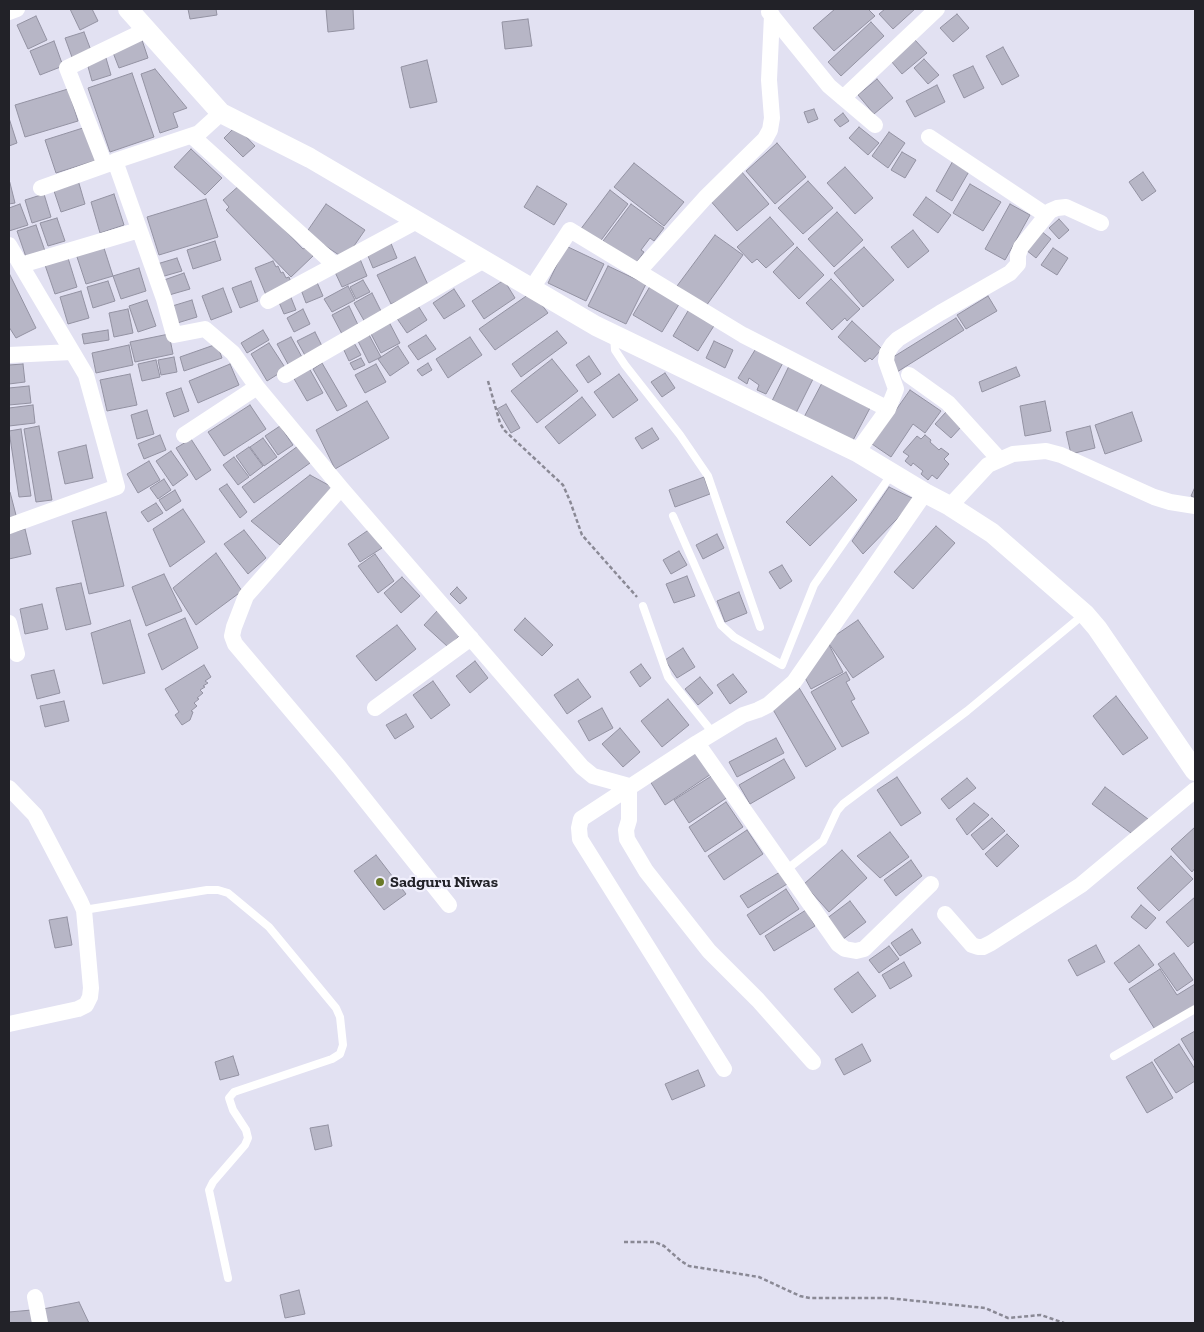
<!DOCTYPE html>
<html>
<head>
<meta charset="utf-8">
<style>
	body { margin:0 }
	#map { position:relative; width:1204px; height:1332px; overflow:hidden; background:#e2e1f2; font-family:"Zilla Slab",serif }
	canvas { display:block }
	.frame { position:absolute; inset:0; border:10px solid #222228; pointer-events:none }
</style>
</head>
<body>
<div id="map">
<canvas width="1204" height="1332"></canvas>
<div class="frame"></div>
</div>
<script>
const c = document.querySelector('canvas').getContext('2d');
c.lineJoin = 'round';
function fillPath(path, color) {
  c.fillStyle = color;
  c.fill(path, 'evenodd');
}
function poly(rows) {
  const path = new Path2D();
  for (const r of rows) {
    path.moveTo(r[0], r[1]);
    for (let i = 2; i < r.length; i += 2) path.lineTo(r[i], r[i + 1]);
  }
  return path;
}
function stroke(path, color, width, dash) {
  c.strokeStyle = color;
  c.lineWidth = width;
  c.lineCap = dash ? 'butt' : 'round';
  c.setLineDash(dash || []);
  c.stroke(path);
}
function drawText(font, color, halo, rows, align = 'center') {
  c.font = font + ' "Zilla Slab",serif';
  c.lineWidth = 4.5;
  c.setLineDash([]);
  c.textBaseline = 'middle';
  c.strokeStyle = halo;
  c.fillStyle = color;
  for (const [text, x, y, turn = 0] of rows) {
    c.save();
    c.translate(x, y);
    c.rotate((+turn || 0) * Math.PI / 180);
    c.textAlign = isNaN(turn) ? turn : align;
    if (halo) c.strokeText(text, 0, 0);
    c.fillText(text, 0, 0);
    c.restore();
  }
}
const building = poly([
	[70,9,92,9,98,21,80,30,70,9],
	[188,9,216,9,217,15,190,19,188,9],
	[326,9,353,9,354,29,328,32,326,9],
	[835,9,868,9,875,16,834,51,813,28,835,9],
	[885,9,915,9,893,29,879,14,885,9],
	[957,14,969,28,953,42,940,28,957,14],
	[36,16,47,40,28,49,17,25,36,16],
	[528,19,532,46,505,49,502,22,528,19],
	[871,22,884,36,841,76,828,62,871,22],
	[84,32,92,53,73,60,65,38,84,32],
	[142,40,148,58,119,68,112,50,142,40],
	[915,40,927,53,902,74,891,61,915,40],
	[54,41,63,66,40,75,30,51,54,41],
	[1003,47,1019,76,1002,85,986,56,1003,47],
	[106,58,111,75,92,81,87,63,106,58],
	[924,59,939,75,928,84,914,68,924,59],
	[427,60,437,102,410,108,401,67,427,60],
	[973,66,984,88,964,98,953,75,973,66],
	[155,69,187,108,173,113,178,127,160,133,141,74,155,69],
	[132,73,154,137,110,152,88,88,132,73],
	[877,79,893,98,874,114,858,95,877,79],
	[937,85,945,102,915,117,906,101,937,85],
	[68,89,78,121,25,137,15,105,68,89],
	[814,109,818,119,808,123,804,112,814,109],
	[843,113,849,121,840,127,834,120,843,113],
	[9,118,17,143,9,146,9,118],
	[236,126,255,146,243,157,224,138,236,126],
	[86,127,97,160,56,173,45,140,86,127],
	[859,127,879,143,868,155,849,138,859,127],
	[889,132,905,143,888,168,872,156,889,132],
	[777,143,806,177,775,204,746,171,777,143],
	[191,149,222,178,205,195,174,167,191,149],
	[902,152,916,160,905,178,891,170,902,152],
	[954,159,971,168,952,201,936,191,954,159],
	[634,163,684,202,664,226,614,187,634,163],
	[845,167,873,198,855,214,827,183,845,167],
	[741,171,769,204,737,231,708,198,741,171],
	[1143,172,1156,191,1142,201,1129,182,1143,172],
	[78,180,85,204,61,212,53,188,78,180],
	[808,181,833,208,803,234,778,208,808,181],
	[10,183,15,203,9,204,9,184,10,183],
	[241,184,303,249,305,248,313,256,291,277,226,210,229,207,223,200,241,184],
	[970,184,1001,202,983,231,953,213,970,184],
	[537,186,567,204,554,225,524,207,537,186],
	[610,190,628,204,599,243,580,230,610,190],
	[44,194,51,217,32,223,25,200,44,194],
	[114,194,124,225,100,233,91,202,114,194],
	[926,197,951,215,938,233,913,215,926,197],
	[206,199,218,237,159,255,147,217,206,199],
	[20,204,28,225,9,231,9,208,20,204],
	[326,204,365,230,345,259,306,233,326,204],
	[631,204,664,228,654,241,650,238,641,250,644,252,636,263,603,241,631,204],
	[1010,204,1030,215,1005,260,985,249,1010,204],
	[837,212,863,240,834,267,808,239,837,212],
	[770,217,794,244,766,268,757,259,752,263,737,247,770,217],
	[57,218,65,241,48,246,40,223,57,218],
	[1059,219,1069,230,1059,239,1049,228,1059,219],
	[36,225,45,251,26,257,17,231,36,225],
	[913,230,929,251,908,268,891,247,913,230],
	[1041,231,1051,239,1036,258,1026,250,1041,231],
	[715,235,743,255,706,306,677,286,715,235],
	[215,241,221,260,193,269,187,250,215,241],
	[390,241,397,258,373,268,366,251,390,241],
	[103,245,113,276,86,284,76,254,103,245],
	[566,246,604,264,586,301,548,283,566,246],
	[797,247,824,275,799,299,773,272,797,247],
	[864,247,894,280,863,307,834,273,864,247],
	[1053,248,1068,258,1057,275,1041,265,1053,248],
	[415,257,429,287,391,304,377,275,415,257],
	[68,258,77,287,55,294,45,265,68,258],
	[177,258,182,271,161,277,157,264,177,258],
	[360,259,367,276,342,287,334,270,360,259],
	[273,261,276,267,278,266,281,273,283,272,286,278,289,277,292,285,266,295,255,268,273,261],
	[608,266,646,284,626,324,588,306,608,266],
	[139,268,146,291,121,299,113,276,139,268],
	[9,273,36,328,16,338,9,327,9,273],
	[184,273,190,289,169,295,164,280,184,273],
	[831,279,860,309,847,321,845,318,832,330,806,303,831,279],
	[316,280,323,296,306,303,300,287,316,280],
	[363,280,370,292,356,299,350,287,363,280],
	[504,280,515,298,484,319,472,301,504,280],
	[108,281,115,301,93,308,87,287,108,281],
	[251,281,258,301,240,308,232,288,251,281],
	[652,283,681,301,662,332,633,315,652,283],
	[348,286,355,300,332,312,324,299,348,286],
	[223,288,232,312,211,320,202,296,223,288],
	[454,289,465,306,444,319,433,303,454,289],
	[81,291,89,318,68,324,60,297,81,291],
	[532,292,548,313,495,350,479,329,532,292],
	[372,293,383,315,366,324,354,303,372,293],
	[290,295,296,310,284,314,278,300,290,295],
	[988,296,997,311,966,329,957,315,988,296],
	[147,300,156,326,138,332,129,306,147,300],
	[192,300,197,317,174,324,169,307,192,300],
	[417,304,427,320,407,333,396,317,417,304],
	[349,306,359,327,343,336,332,315,349,306],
	[691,306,717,321,698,351,673,336,691,306],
	[128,309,133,333,114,337,109,313,128,309],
	[303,309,310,324,294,332,287,318,303,309],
	[956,318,964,330,897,372,890,359,956,318],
	[852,321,882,349,872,360,870,358,865,362,838,337,852,321],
	[389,322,400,343,381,353,370,332,389,322],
	[108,330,109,340,84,344,82,334,108,330],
	[263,330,269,340,247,353,241,343,263,330],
	[557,331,567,343,521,377,512,364,557,331],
	[315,332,324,350,307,359,297,341,315,332],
	[368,333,381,357,369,363,357,339,368,333],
	[169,334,173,354,135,362,130,342,169,334],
	[426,335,436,349,418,360,408,346,426,335],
	[291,337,303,359,289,366,277,344,291,337],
	[470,337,482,355,448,378,436,359,470,337],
	[353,341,361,355,349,361,342,346,353,341],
	[714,341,733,350,725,368,706,358,714,341],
	[269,343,286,369,267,381,251,354,269,343],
	[217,344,222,358,184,371,180,357,217,344],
	[129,345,133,365,96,373,92,353,129,345],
	[758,345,785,359,766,394,757,390,759,385,749,378,747,384,738,378,758,345],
	[398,346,409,363,390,376,378,359,398,346],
	[589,356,601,374,588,383,576,365,589,356],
	[174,357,177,372,161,375,158,360,174,357],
	[361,358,365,365,354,370,350,363,361,358],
	[552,359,578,391,537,423,511,391,552,359],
	[156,360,160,377,142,381,138,364,156,360],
	[322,363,347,406,337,411,313,369,322,363],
	[428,363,432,370,422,376,417,370,428,363],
	[23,364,25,382,9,384,9,365,23,364],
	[230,364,239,385,198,403,189,381,230,364],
	[376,364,386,382,365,393,355,375,376,364],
	[789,366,814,377,796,413,772,401,789,366],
	[1016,367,1020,376,982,392,979,382,1016,367],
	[309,368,323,393,307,401,293,377,309,368],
	[665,373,675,388,662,397,651,382,665,373],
	[130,374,137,405,107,411,100,380,130,374],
	[619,374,638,400,613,418,594,392,619,374],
	[822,383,870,408,851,444,803,419,822,383],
	[29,386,31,403,9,405,9,388,29,386],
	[181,388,189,411,174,417,166,393,181,388],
	[910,390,941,411,925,433,913,424,891,457,872,444,910,390],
	[582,397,596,415,559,444,545,427,582,397],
	[367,401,389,438,335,469,316,430,367,401],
	[1045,401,1051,431,1025,436,1020,406,1045,401],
	[506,404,520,428,511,433,497,409,506,404],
	[33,405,35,423,9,426,9,408,33,405],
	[250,405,266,429,224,456,208,432,250,405],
	[147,410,154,434,137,439,131,415,147,410],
	[946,412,962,426,951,438,935,424,946,412],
	[1132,412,1142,441,1105,454,1095,425,1132,412],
	[39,426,52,500,36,502,24,429,39,426],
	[280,426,293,445,278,455,265,436,280,426],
	[1090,426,1095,448,1071,454,1066,432,1090,426],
	[652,428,659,439,642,449,635,438,652,428],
	[21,429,31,496,19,497,9,431,21,429],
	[160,435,166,450,144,459,138,444,160,435],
	[925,435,931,440,930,442,939,450,941,448,949,454,944,459,949,464,937,479,932,475,928,480,921,474,923,471,913,463,911,466,905,461,909,456,903,452,917,436,921,439,925,435],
	[263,438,277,457,264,466,250,447,263,438],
	[191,439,211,470,196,480,176,448,191,439],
	[86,445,93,478,65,484,58,452,86,445],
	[298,446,310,463,254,503,242,487,298,446],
	[249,447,263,466,250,476,236,456,249,447],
	[171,451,188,475,173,486,156,461,171,451],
	[234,457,249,477,238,485,223,465,234,457],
	[149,461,160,480,138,493,127,474,149,461],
	[310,475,332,487,280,545,251,521,310,475],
	[832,476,857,500,810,546,786,522,832,476],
	[704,477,710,494,675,507,669,490,704,477],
	[164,479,171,490,158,499,150,488,164,479],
	[227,484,247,512,240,518,219,489,227,484],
	[889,487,914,499,897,519,863,554,852,541,889,487],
	[1195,487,1195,498,1191,496,1195,487],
	[175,490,181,501,166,511,159,500,175,490],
	[9,492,10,492,17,519,9,521,9,492],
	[156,503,163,513,148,522,141,512,156,503],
	[183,509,205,542,170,567,153,529,183,509],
	[106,512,124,586,89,594,72,521,106,512],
	[936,526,955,543,913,589,894,572,936,526],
	[25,529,31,554,9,559,9,533,25,529],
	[370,529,382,548,360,562,348,544,370,529],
	[244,530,266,558,248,574,224,544,244,530],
	[717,534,724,548,703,559,696,545,717,534],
	[679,551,687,565,671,574,663,560,679,551],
	[216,553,242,591,196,625,173,588,216,553],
	[375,554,394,581,378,593,358,566,375,554],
	[782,565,792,581,780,589,769,572,782,565],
	[164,574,182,611,146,626,132,587,164,574],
	[687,576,695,596,674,603,666,584,687,576],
	[402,577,420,596,401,613,384,593,402,577],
	[81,583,91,624,66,630,56,588,81,583],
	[457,587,467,598,460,604,450,594,457,587],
	[739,592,747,613,725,622,717,601,739,592],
	[42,604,48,629,25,634,20,609,42,604],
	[438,610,462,633,448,647,424,625,438,610],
	[185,618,198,648,162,670,148,634,185,618],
	[525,618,553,645,542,656,514,630,525,618],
	[130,620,145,673,103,684,91,633,130,620],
	[858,620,884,657,853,678,827,641,858,620],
	[397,625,416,649,376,681,356,656,397,625],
	[827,641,843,672,811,689,804,676,827,641],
	[683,648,695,667,677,678,665,660,683,648],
	[475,661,488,678,470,693,456,676,475,661],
	[641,664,651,678,640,687,630,672,641,664],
	[204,665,211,677,205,681,208,683,203,686,205,687,200,690,203,693,197,698,199,699,194,703,197,706,191,711,193,712,190,720,182,725,175,715,179,712,165,689,204,665],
	[54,670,60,693,37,699,31,675,54,670],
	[846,672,850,680,846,682,855,699,851,701,869,733,842,747,811,692,846,672],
	[733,674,747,692,730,704,717,685,733,674],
	[700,677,713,693,698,705,685,689,700,677],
	[578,679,591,697,567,714,554,695,578,679],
	[433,681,450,705,431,719,413,695,433,681],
	[798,686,836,749,806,767,771,706,798,686],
	[1116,696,1148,738,1123,755,1093,716,1116,696],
	[668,699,689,725,662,747,641,721,668,699],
	[64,701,69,721,45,727,40,706,64,701],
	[602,708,613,728,589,741,578,721,602,708],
	[406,714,414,727,395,739,386,725,406,714],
	[620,728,640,752,623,767,602,744,620,728],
	[776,738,784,753,737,777,729,762,776,738],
	[697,746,714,772,665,805,648,778,697,746],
	[784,759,795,778,750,804,739,785,784,759],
	[713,775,728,797,689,823,674,800,713,775],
	[897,777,921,813,901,826,877,790,897,777],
	[967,778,976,788,949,809,941,799,967,778],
	[1105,787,1148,819,1135,836,1092,804,1105,787],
	[726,802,743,827,705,852,689,827,726,802],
	[974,803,989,815,967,835,956,819,974,803],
	[992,818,1005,831,983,850,971,835,992,818],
	[1195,827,1195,868,1192,872,1171,849,1195,827],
	[747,830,763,854,724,880,708,856,747,830],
	[890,832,909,857,880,878,857,856,890,832],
	[1007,834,1019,846,997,867,985,854,1007,834],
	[842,850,867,878,829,912,804,884,842,850],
	[376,855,406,894,384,910,354,871,376,855],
	[1171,856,1193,879,1159,911,1137,888,1171,856],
	[911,860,922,876,896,896,884,880,911,860],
	[785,869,792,881,748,908,740,896,785,869],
	[786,889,799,909,760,935,747,915,786,889],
	[1195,897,1195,941,1188,947,1166,922,1195,897],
	[850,901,866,922,842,940,826,919,850,901],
	[1141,905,1156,918,1146,929,1131,917,1141,905],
	[806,910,815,926,774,951,765,936,806,910],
	[67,917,72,945,55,948,49,920,67,917],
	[912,929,921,943,900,956,891,943,912,929],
	[1096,945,1105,962,1077,976,1068,960,1096,945],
	[1139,945,1154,965,1129,983,1114,963,1139,945],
	[889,946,899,959,879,973,869,960,889,946],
	[1174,953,1193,980,1177,991,1158,964,1174,953],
	[904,962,912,976,890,989,882,975,904,962],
	[1160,969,1177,995,1195,984,1195,1005,1156,1031,1129,989,1160,969],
	[858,972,876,996,852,1013,834,989,858,972],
	[1195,1031,1195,1062,1181,1039,1195,1031],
	[862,1044,871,1061,844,1075,835,1059,862,1044],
	[1179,1044,1195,1069,1195,1081,1176,1093,1154,1060,1179,1044],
	[233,1056,239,1075,220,1080,215,1062,233,1056],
	[1152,1062,1173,1098,1147,1113,1126,1077,1152,1062],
	[698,1070,705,1086,672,1100,665,1084,698,1070],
	[328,1125,332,1146,315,1150,310,1128,328,1125],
	[299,1290,305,1314,285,1318,280,1295,299,1290],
	[79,1302,89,1323,47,1323,43,1309,79,1302],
	[32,1310,34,1323,9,1323,9,1312,32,1310]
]);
const path = poly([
	[488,381,500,423,504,430,563,485,570,501,582,535,637,597],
	[624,1242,655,1242,664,1246,681,1261,689,1266,759,1277,800,1296,810,1298,888,1298,985,1308,1008,1318,1041,1315,1064,1323]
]);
const service = poly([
	[614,337,615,350,625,365,680,435,708,476,760,627],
	[673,516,721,625,734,637,782,665,814,585,891,475],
	[643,606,668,677,713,733],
	[786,870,823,841,837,811,843,804,967,711,1083,615],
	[84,910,207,890,218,890,228,893,269,927,336,1008,340,1017,343,1045,340,1054,332,1059,234,1092,229,1098,233,1110,246,1130,248,1138,245,1145,213,1182,209,1190,228,1278],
	[1114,1056,1195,1009]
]);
const minor = poly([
	[9,12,17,9],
	[769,12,829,86,875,125],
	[843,98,937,9],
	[221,113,199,133,115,161,164,299,174,335,205,329,233,353,257,387],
	[192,136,335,265],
	[929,137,1046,215],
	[105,165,67,68,146,30],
	[41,188,114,162],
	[9,245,86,375,117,487,9,526],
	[21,265,139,230],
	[639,271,705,198,765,139,770,130,772,118,769,80,772,15],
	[532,288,570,230,743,335,888,409,857,452],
	[268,301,417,221],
	[9,355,72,352],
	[285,375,484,260],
	[909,375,948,403,999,459],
	[888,409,896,389,886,361,887,353,892,345,898,339,940,313,1010,273,1018,264,1018,255,1021,247,1050,211,1057,208,1066,207,1101,223],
	[184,435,257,387,341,488,582,767,593,776,629,786],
	[341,488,246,596,234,627,232,636,235,644,339,767,449,905],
	[950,506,988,465,1013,454,1046,451,1061,455,1154,497,1170,502,1195,506],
	[9,623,17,654],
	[375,708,471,638],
	[697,743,838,944,845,949,856,951,864,949,931,884],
	[629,786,629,820,626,830,627,839,646,871,709,951,758,1000,813,1062],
	[9,788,35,815,80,901,84,910,91,988,90,997,86,1005,78,1009,9,1024],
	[945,914,972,945,978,947,983,947,991,943,1081,885,1195,790],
	[724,1069,580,839,579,828,581,819,697,743,743,715,758,710,768,705,794,682,925,493],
	[35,1297,40,1323]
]);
const tertiary = poly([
	[128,9,221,113,310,158,596,326,857,452,925,493,950,506,992,533,1085,614,1097,628,1195,771]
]);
const markers = [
	[380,882,5,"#697927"]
];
const poiNames = [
	["Sadguru Niwas",390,882]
];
fillPath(building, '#b7b6c6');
stroke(building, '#9392a2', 1);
stroke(path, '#8a8995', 2.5, [4, 2.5]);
stroke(service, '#fff', 8);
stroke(minor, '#fff', 16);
stroke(tertiary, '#fff', 20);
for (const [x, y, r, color] of markers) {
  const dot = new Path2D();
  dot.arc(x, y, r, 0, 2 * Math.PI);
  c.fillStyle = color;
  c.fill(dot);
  stroke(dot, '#f0effc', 2);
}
drawText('bold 16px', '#222228', '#f0effc', poiNames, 'left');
</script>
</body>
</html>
